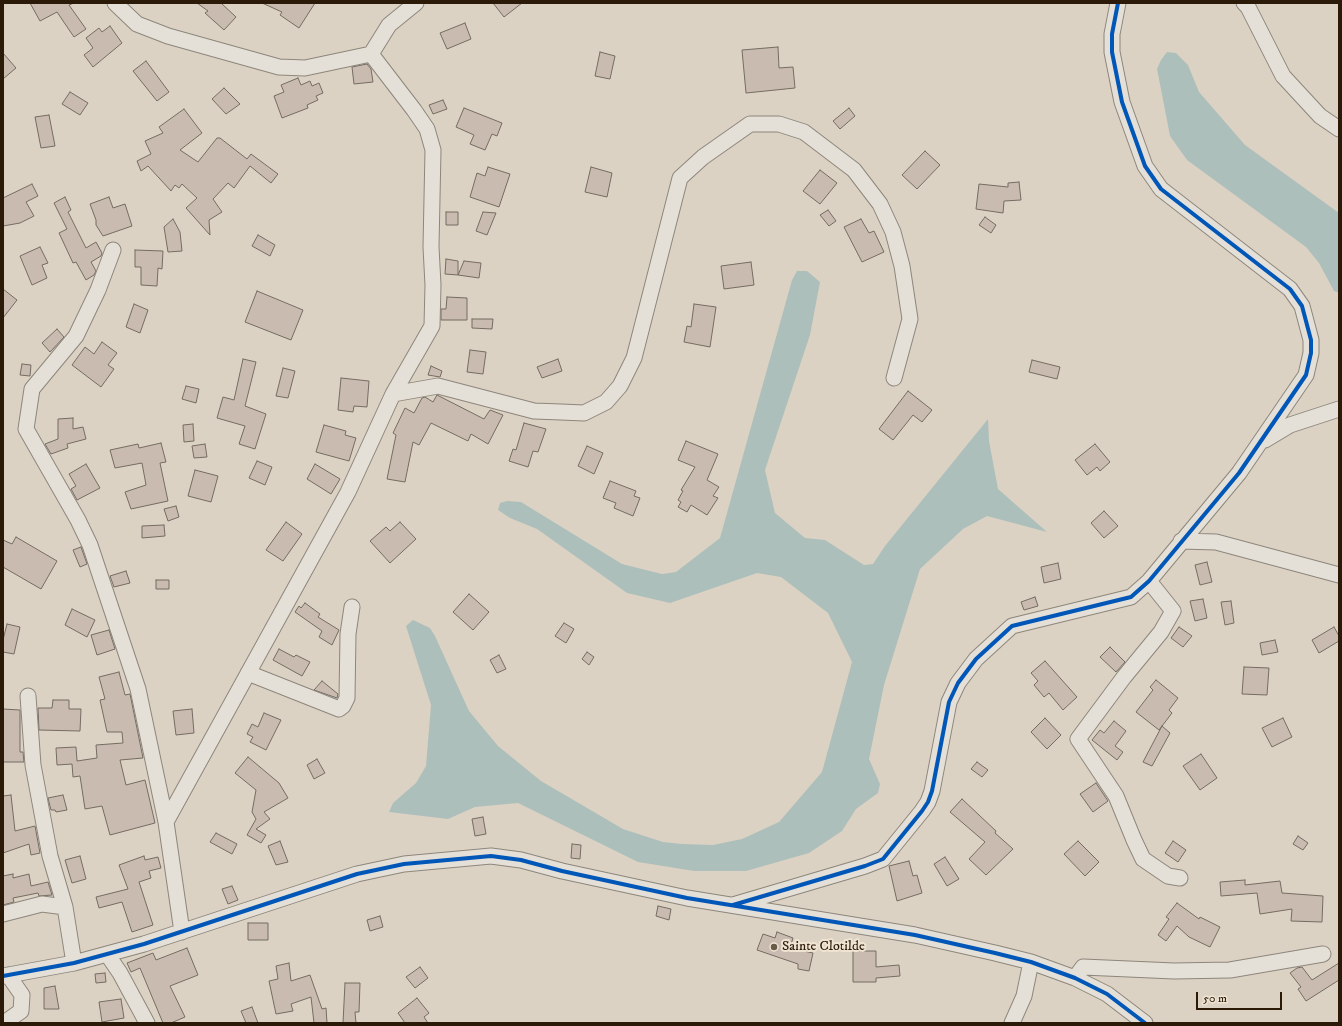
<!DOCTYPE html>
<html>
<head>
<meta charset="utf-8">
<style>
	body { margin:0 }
	#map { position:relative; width:1342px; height:1026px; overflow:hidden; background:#dcd2c4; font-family:"IM FELL DW Pica",serif }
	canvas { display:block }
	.frame { position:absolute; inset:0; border:4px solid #2a1a07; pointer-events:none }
	.scale { position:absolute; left:1196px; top:992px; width:86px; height:18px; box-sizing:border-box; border:2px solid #2a1a07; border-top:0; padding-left:5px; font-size:12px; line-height:14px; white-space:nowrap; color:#2a1a07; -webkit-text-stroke:3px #efe4d2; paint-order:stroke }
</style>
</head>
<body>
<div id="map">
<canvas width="1342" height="1026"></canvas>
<div class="frame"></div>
<div class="scale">50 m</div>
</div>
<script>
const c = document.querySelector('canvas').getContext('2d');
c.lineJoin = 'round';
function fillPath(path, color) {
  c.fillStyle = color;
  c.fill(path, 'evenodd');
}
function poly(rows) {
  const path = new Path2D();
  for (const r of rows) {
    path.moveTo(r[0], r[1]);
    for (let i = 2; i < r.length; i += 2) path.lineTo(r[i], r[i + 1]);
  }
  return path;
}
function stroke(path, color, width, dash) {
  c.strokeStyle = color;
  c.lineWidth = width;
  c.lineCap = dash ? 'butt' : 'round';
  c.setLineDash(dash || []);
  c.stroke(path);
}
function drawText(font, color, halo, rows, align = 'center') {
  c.font = font + ' "IM FELL DW Pica",serif';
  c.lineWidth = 4;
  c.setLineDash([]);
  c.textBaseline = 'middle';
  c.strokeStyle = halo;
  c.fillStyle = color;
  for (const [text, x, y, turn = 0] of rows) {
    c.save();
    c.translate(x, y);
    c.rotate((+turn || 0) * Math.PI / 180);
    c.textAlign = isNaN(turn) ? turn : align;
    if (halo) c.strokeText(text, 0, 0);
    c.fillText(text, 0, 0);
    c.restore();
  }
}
const water = poly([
	[1167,52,1176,53,1188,65,1199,92,1245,145,1339,213,1339,293,1334,291,1319,263,1306,247,1187,160,1170,136,1159,79,1157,69,1161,60],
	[797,271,807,271,820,282,810,335,765,470,775,513,805,538,825,540,864,565,873,564,885,546,988,419,989,441,998,489,1047,532,987,516,963,529,920,569,884,685,869,759,880,784,878,793,856,809,842,831,809,853,746,871,694,871,638,862,518,803,475,807,448,819,389,812,393,803,416,783,426,766,431,705,406,626,413,620,430,628,435,636,469,711,498,746,541,781,623,829,663,842,682,844,713,845,742,839,779,822,822,772,852,662,828,613,781,577,757,573,670,603,627,593,537,529,510,518,498,510,500,503,507,501,521,502,622,564,662,574,676,572,720,538,792,280]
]);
const building = poly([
	[30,3,74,3,69,5,86,29,74,37,57,12,40,21,30,3],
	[197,3,221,3,236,17,224,30,205,13,208,11,197,3],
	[262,3,315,3,299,28,280,15,282,12,262,3],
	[493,3,522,3,504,17,493,3],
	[465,23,471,39,447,49,440,33,465,23],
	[110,26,122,43,93,67,84,55,93,48,86,38,99,28,102,32,110,26],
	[778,47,779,68,793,67,795,88,746,93,742,50,778,47],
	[600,52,615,56,610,79,595,76,600,52],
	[3,53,16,68,3,79,3,53],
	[146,61,169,92,157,101,133,71,146,61],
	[367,64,371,69,373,82,354,84,352,67,367,64],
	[298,78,301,85,310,81,312,86,319,83,323,93,316,96,318,100,307,105,308,108,282,118,274,96,284,92,281,85,298,78],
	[224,88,240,104,226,114,212,99,224,88],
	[70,92,88,103,80,115,62,104,70,92],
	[443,100,447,109,433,114,429,105,443,100],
	[464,108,502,123,497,136,492,134,485,150,470,144,474,135,456,127,464,108],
	[849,108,855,116,840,129,833,121,849,108],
	[184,109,202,133,180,150,198,162,217,138,220,138,247,159,251,154,278,174,271,183,250,166,234,188,228,183,213,199,222,212,209,220,210,235,186,208,197,198,182,184,179,188,175,185,171,191,148,166,141,171,137,161,151,154,145,141,163,133,159,127,184,109],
	[49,115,55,146,41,148,35,117,49,115],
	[925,151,940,165,917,189,902,175,925,151],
	[488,167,510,174,499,207,470,197,477,173,485,176,488,167],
	[591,167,612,173,607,197,585,192,591,167],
	[820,170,837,183,820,204,803,191,820,170],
	[1019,182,1021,200,1004,201,1003,213,976,209,979,184,1008,187,1008,183,1019,182],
	[32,184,38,196,26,202,34,216,20,223,3,226,3,198,32,184],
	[65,197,71,210,68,212,86,248,96,242,102,253,101,256,91,262,96,271,94,275,86,280,76,262,73,263,59,233,67,229,54,203,65,197],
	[109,197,113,208,125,204,132,226,103,236,96,225,96,220,90,204,109,197],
	[828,210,836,221,829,226,820,215,828,210],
	[446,212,458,212,458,225,446,225,446,212],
	[483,212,496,213,487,235,476,231,483,212],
	[985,217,996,225,991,233,979,225,985,217],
	[173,219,180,232,182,251,168,252,164,227,173,219],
	[861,219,869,233,874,231,884,252,862,262,844,227,861,219],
	[258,235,275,245,270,256,252,246,258,235],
	[40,247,48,263,42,265,47,278,32,285,20,256,40,247],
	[135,250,163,251,162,269,158,268,157,286,141,285,141,267,135,267,135,250],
	[446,259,458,261,458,275,445,274,446,259],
	[464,261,481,263,479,278,458,275,464,261],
	[751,262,754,285,724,289,721,266,751,262],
	[3,289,17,300,3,318,3,289],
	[257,291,303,310,291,340,245,322,257,291],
	[447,297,467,298,467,320,441,320,441,309,446,309,447,297],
	[134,304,148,310,140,333,126,327,134,304],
	[694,304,716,307,710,347,684,342,687,326,691,327,694,304],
	[472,319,493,319,492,329,472,328,472,319],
	[57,329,64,337,50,352,42,343,57,329],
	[102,342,117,353,108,365,114,369,101,387,72,365,85,347,94,354,102,342],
	[470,350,486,352,483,374,467,372,470,350],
	[243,359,256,362,245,406,266,414,255,449,239,444,245,426,217,418,223,397,234,400,243,359],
	[558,359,562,371,542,378,537,367,558,359],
	[1032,360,1060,367,1057,379,1029,372,1032,360],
	[22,364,31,365,30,376,20,375,22,364],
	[431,366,442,371,440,377,428,375,431,366],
	[283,368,295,371,288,398,276,396,283,368],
	[341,378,369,381,367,407,354,406,353,412,338,410,341,378],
	[186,386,199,389,196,403,182,399,186,386],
	[908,391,932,410,922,422,913,415,893,440,879,429,908,391],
	[437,395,484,419,490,410,503,415,488,444,471,434,468,441,431,423,419,445,413,442,405,482,387,479,396,435,393,433,405,408,414,413,422,398,425,397,433,402,437,395],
	[73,418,73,429,83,427,86,439,67,444,68,448,51,454,45,444,58,439,58,419,73,418],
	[524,423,546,429,538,452,533,451,528,467,509,461,513,449,516,450,524,423],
	[193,424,194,441,184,442,183,425,193,424],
	[324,425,346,431,345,435,356,438,349,461,316,452,324,425],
	[686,441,718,454,707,480,719,487,713,496,718,498,707,515,691,505,687,512,678,507,681,502,678,500,683,491,681,490,695,467,678,460,686,441],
	[161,443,166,462,160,463,168,501,131,509,125,492,146,485,142,463,115,468,110,450,138,444,139,448,161,443],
	[205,444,207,457,194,458,192,446,205,444],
	[1095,444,1110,462,1100,471,1097,467,1087,475,1075,460,1095,444],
	[587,446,603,453,594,474,578,466,587,446],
	[257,461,272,467,265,485,249,478,257,461],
	[86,464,100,488,77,500,71,489,76,486,69,474,86,464],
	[315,464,340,479,331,494,307,479,315,464],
	[195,470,218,476,211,502,188,496,195,470],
	[610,481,636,491,634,496,640,498,633,516,614,508,616,503,603,498,610,481],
	[176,506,179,517,168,521,164,509,176,506],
	[1104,511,1118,526,1104,538,1091,523,1104,511],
	[286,522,302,534,283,561,266,550,286,522],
	[400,522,416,539,390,563,370,541,386,527,390,531,400,522],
	[164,525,165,536,142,538,142,526,164,525],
	[16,537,57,561,41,589,3,567,3,540,12,544,16,537],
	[81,547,87,564,80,567,73,550,81,547],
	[1207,562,1212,582,1200,585,1195,565,1207,562],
	[1058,563,1061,579,1044,583,1041,567,1058,563],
	[126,571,130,583,114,587,110,576,126,571],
	[156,580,169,580,169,589,156,589,156,580],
	[469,594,489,612,473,630,453,612,469,594],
	[1035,597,1038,606,1024,610,1021,602,1035,597],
	[1203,599,1207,618,1195,621,1190,601,1203,599],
	[1231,601,1234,623,1225,625,1221,602,1231,601],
	[305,603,320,614,318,617,339,630,332,645,319,637,322,631,295,612,299,606,301,608,305,603],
	[72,609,95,620,87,637,65,625,72,609],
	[564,623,574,629,566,643,555,636,564,623],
	[7,624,20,627,14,654,3,652,3,640,7,624],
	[1179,627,1192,636,1183,647,1171,638,1179,627],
	[1334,627,1339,636,1339,641,1319,653,1312,640,1334,627],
	[109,630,115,649,97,655,91,635,109,630],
	[1275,640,1278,652,1262,655,1260,643,1275,640],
	[1110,647,1125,662,1116,672,1100,657,1110,647],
	[279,649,294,657,296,655,310,662,302,676,273,660,279,649],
	[587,652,594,657,589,665,582,659,587,652],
	[499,655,506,669,497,673,490,660,499,655],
	[1045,661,1077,697,1063,710,1049,693,1044,697,1034,685,1038,681,1031,673,1045,661],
	[1244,667,1269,668,1267,695,1242,694,1244,667],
	[119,672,125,695,130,694,143,758,120,760,126,785,145,780,155,823,110,835,102,806,85,809,80,776,73,777,72,764,57,765,56,748,76,747,77,761,97,758,96,745,123,743,122,732,107,732,100,700,105,699,99,677,119,672],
	[1156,680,1178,698,1169,710,1172,713,1159,730,1136,712,1153,690,1150,687,1156,680],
	[322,681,338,694,337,698,314,690,322,681],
	[53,700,69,700,69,709,81,709,80,731,39,730,38,708,52,708,53,700],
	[3,709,20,710,20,752,23,752,24,762,3,762,3,709],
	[192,709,194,733,176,735,173,711,192,709],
	[264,713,281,720,266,750,250,742,253,737,247,734,252,724,258,727,264,713],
	[1045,718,1061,735,1047,749,1031,732,1045,718],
	[1283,718,1292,737,1272,747,1262,728,1283,718],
	[1114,721,1126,731,1115,746,1123,752,1117,760,1092,740,1100,730,1104,733,1114,721],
	[1162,726,1170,733,1152,766,1143,762,1162,726],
	[1201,754,1217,778,1200,790,1183,766,1201,754],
	[248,757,279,783,288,798,264,812,270,819,256,829,266,835,261,843,247,835,256,819,252,812,256,790,235,773,248,757],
	[317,759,325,773,314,779,307,765,317,759],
	[977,762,988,770,982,777,971,769,977,762],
	[1096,783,1108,801,1093,812,1080,794,1096,783],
	[11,795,15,831,35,826,40,853,31,855,29,844,3,853,3,796,11,795],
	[63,795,67,810,56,812,55,810,51,810,48,798,63,795],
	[962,799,996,831,995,833,1013,849,986,875,969,859,985,842,950,812,962,799],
	[483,817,486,834,475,836,472,819,483,817],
	[216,833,237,844,232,854,210,842,216,833],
	[1298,836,1308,843,1303,850,1293,844,1298,836],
	[280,841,288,862,276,865,268,846,280,841],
	[1078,841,1099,862,1085,876,1064,854,1078,841],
	[1173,841,1186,850,1178,862,1165,853,1173,841],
	[572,844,581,845,580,859,571,858,572,844],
	[80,856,86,879,72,883,65,860,80,856],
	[144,856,145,860,158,857,161,868,149,871,151,878,139,882,153,925,132,932,122,902,99,908,96,897,128,889,119,865,144,856],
	[945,857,959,879,947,886,934,864,945,857],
	[909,861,913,876,917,875,922,893,897,901,889,866,909,861],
	[13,874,13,878,29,874,31,886,48,882,52,895,39,896,38,893,13,898,14,902,3,905,3,876,13,874],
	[1245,880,1245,885,1280,881,1282,893,1323,896,1322,922,1291,921,1292,909,1260,914,1257,893,1221,896,1220,882,1245,880],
	[232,886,238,900,228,904,222,889,232,886],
	[1177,903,1199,919,1200,917,1220,927,1210,947,1189,937,1177,926,1166,941,1158,935,1169,919,1166,917,1177,903],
	[658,906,671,909,669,920,656,916,658,906],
	[380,916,383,927,370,931,367,920,380,916],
	[248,923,268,923,268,940,248,940,248,923],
	[777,932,793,938,790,948,813,953,809,971,798,969,798,964,757,950,763,934,775,938,777,932],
	[187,948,198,975,170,986,185,1017,171,1023,163,1023,140,968,131,972,127,963,153,953,156,960,187,948],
	[853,951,876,951,876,967,899,965,900,976,876,978,876,982,853,982,853,951],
	[289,963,291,981,310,975,322,1009,326,1008,327,1023,314,1023,311,997,291,1004,293,1011,276,1014,269,981,278,979,276,966,289,963],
	[1339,963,1339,980,1306,1001,1298,989,1301,987,1290,973,1297,968,1302,967,1312,980,1339,963],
	[420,967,428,978,415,988,406,977,420,967],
	[105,973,106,982,96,983,95,974,105,973],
	[345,983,360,983,359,1012,355,1012,356,1023,343,1023,345,983],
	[55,986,59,1009,44,1009,44,988,55,986],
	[417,998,429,1013,424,1017,428,1023,405,1023,398,1013,417,998],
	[121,999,124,1018,102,1022,99,1002,121,999],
	[252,1007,258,1023,246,1023,241,1011,252,1007]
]);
const minor = poly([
	[115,3,137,24,168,36,279,67,305,68,371,54,414,110,427,129,433,150,431,247,433,285,432,326,393,394,348,492,166,822],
	[1244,3,1248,7,1283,76,1320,116,1339,129],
	[371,54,389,25,416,3],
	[113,250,98,290,76,336,32,389,26,429,78,520,90,545,138,689,166,822,182,932],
	[393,394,438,386,534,411,561,412,584,413,606,402,620,386,634,358,680,178,703,157,750,124,779,124,804,132,854,170,880,204,893,232,902,266,910,319,894,378],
	[1265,440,1290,425,1339,409],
	[1181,541,1216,542,1339,575],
	[1149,581,1173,611,1161,632,1124,677,1078,739,1116,796,1134,840,1143,859,1168,876,1180,878],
	[248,673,339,709,343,706,347,698,348,634,352,607],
	[28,696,33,765,50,856,65,907,74,963],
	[733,905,865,866,883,859,922,811,928,802,932,791,949,702,958,683,976,659,1012,626,1131,597,1149,581,1239,473,1306,375,1311,353,1311,340,1302,306,1290,289,1161,189,1145,166,1122,102,1112,52,1112,34,1118,3],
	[3,914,42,904,65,907],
	[107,954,120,973,147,1023],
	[3,976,74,963,144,944,357,874,404,864,491,856,521,860,562,871,687,898,915,935,995,953,1031,962,1075,978,1107,994,1145,1023],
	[1075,978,1083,967,1174,971,1230,970,1323,954],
	[4,1023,21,1011,22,995,8,975],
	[1012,1023,1024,996,1031,962]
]);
const cycleway = poly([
	[733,905,865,866,883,859,922,811,928,802,932,791,949,702,958,683,976,659,1012,626,1131,597,1149,581,1239,473,1306,375,1311,353,1311,340,1302,306,1290,289,1161,189,1145,166,1122,102,1112,52,1112,34,1118,3],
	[3,976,74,963,144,944,357,874,404,864,491,856,521,860,562,871,687,898,915,935,995,953,1031,962,1075,978,1107,994,1145,1023]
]);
const markers = [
	[774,947,4,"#685a49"]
];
const poiNames = [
	["Sainte Clotilde",782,947]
];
fillPath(water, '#adbfbb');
fillPath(building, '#cabbb0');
stroke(building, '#746c62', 1);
stroke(minor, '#8d867b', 17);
stroke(minor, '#e4e0d8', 15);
stroke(cycleway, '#0057b8', 4);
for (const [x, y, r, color] of markers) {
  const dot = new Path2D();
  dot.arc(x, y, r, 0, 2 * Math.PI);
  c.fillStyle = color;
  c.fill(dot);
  stroke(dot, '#efe4d2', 1.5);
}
drawText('14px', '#2a1a07', '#efe4d2', poiNames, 'left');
</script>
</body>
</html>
